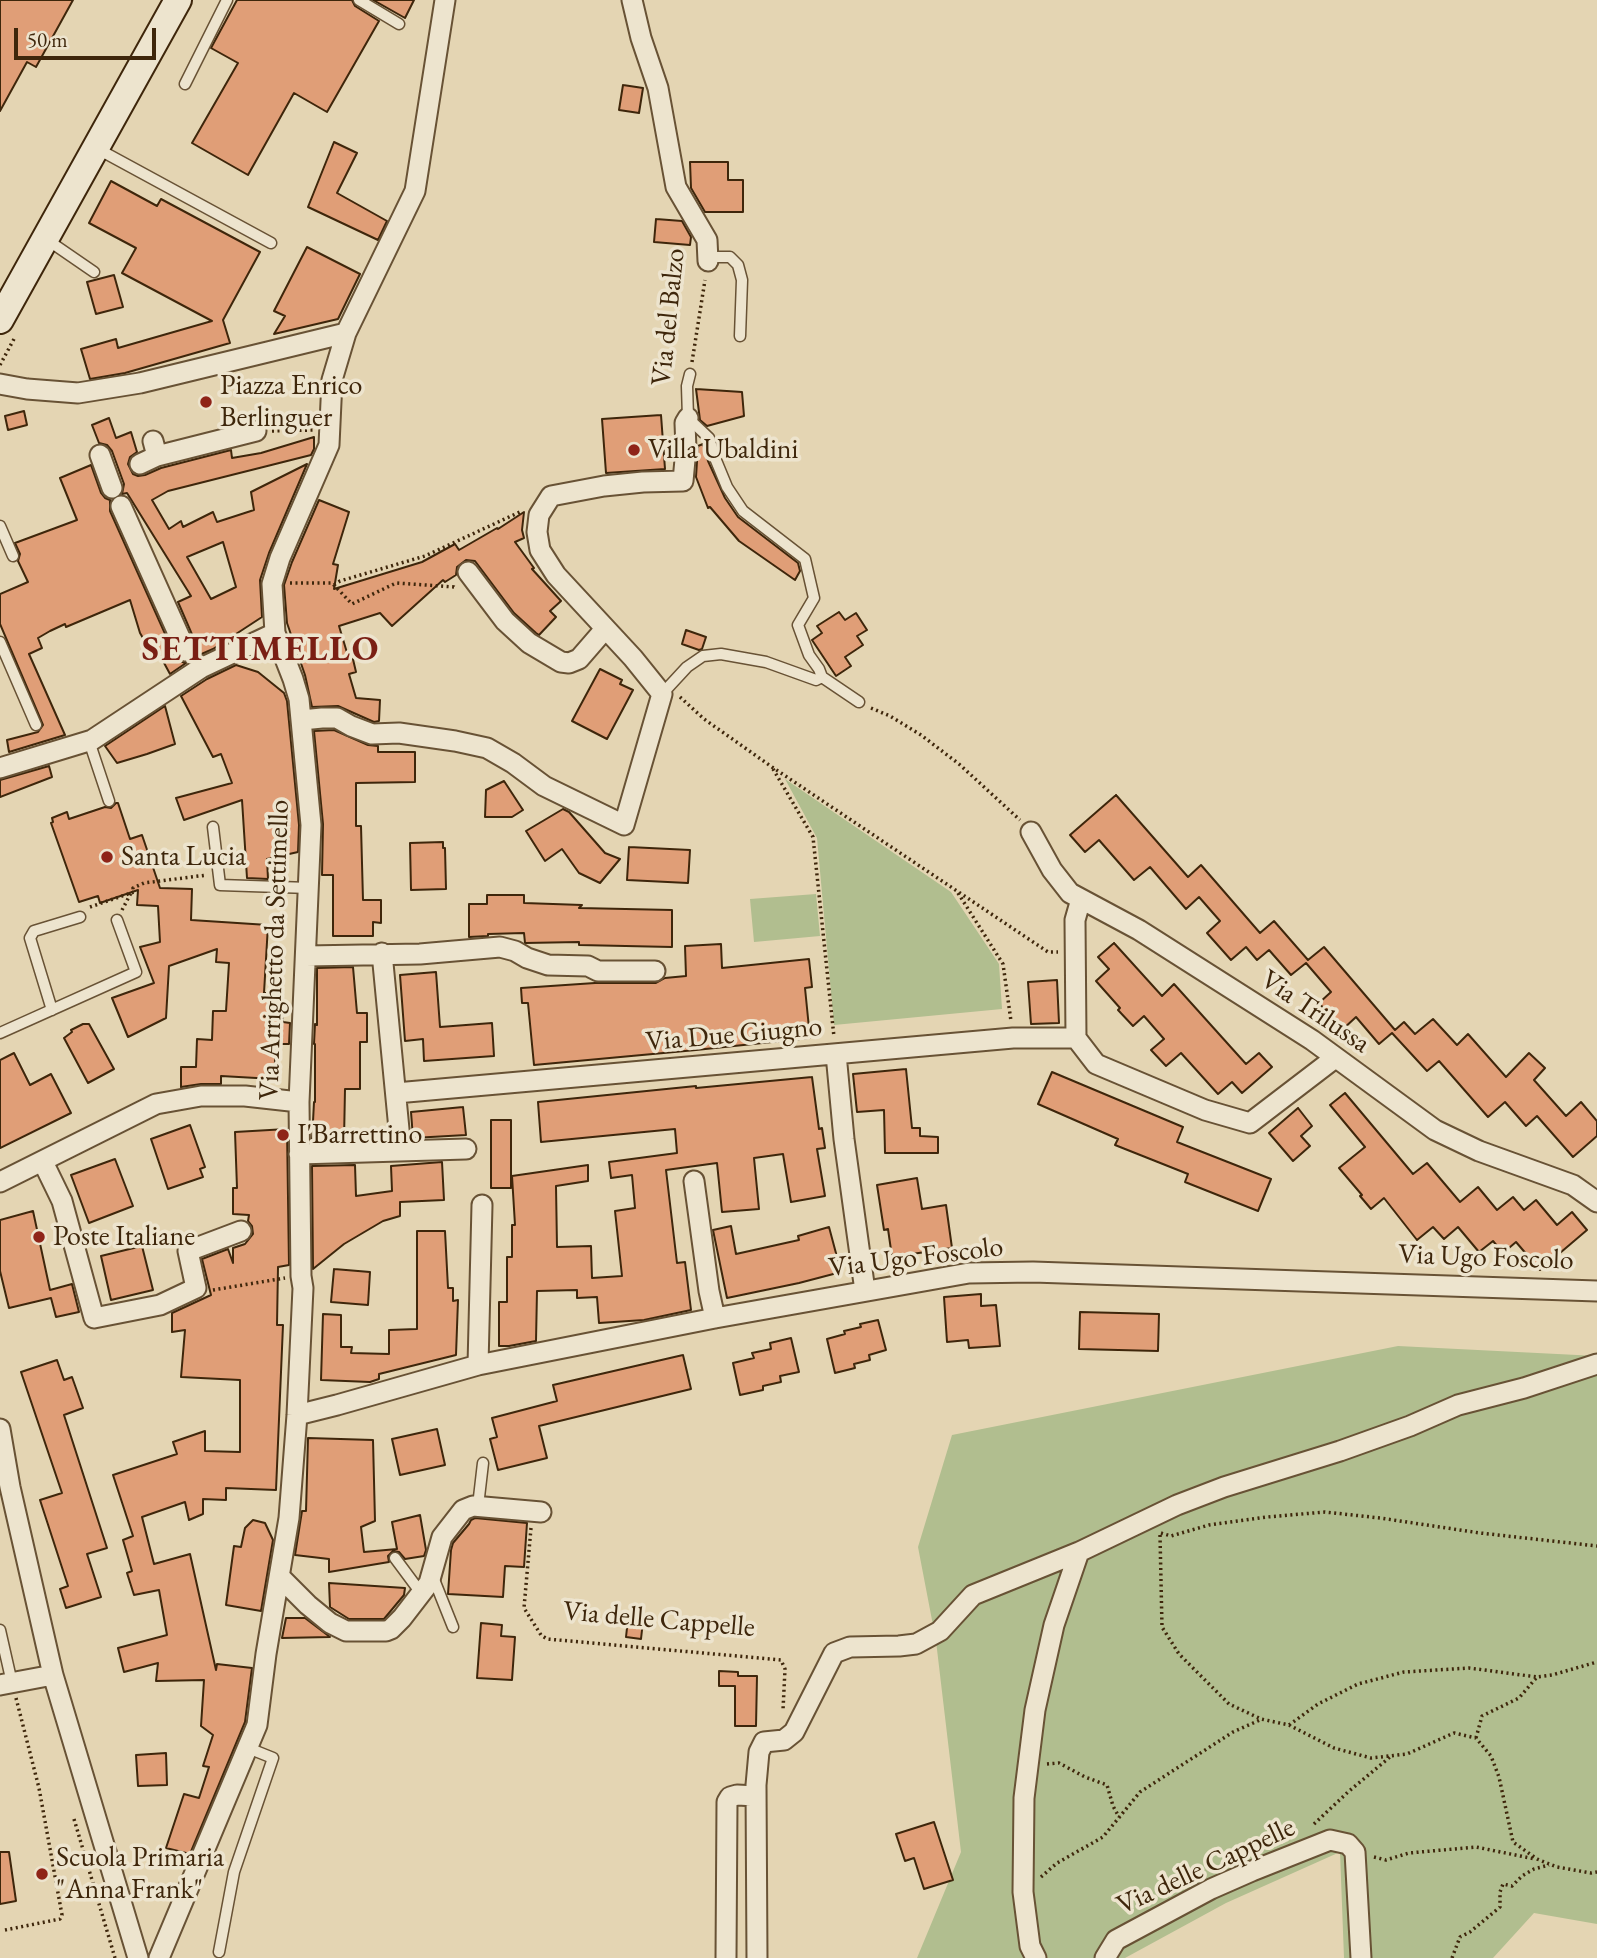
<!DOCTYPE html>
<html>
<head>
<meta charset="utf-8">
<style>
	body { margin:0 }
	#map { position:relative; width:1597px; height:1958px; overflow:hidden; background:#e4d5b3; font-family:"EB Garamond",serif }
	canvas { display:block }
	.scale { position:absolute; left:14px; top:28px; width:142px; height:32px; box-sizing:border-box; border:4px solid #3e260b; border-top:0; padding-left:9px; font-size:21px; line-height:24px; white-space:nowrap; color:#3e260b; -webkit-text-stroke:5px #ede4ce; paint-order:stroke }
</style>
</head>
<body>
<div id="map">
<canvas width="1597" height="1958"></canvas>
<div class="scale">50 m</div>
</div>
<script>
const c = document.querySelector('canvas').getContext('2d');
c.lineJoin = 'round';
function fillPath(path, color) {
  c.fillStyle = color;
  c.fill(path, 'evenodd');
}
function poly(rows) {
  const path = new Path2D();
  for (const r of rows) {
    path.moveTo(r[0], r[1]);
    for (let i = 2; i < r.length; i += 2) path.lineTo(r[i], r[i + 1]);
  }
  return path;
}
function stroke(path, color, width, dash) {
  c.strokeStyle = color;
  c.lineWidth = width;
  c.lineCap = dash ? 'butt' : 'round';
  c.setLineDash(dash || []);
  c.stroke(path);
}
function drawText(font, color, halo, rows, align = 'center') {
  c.font = font + ' "EB Garamond",serif';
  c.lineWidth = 7;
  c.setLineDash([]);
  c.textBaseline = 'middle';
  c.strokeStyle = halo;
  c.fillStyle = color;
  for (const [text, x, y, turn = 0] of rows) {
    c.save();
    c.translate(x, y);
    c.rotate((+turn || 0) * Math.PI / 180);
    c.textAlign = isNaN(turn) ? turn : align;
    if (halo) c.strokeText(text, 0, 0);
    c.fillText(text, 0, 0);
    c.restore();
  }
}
const green = poly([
	[785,779,951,892,999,964,1002,1009,834,1025,817,838],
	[816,894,820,936,754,942,750,899],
	[1398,1346,1597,1356,1597,1924,1534,1913,1493,1958,1344,1958,1340,1852,1226,1903,1125,1958,917,1958,961,1852,936,1641,918,1547,952,1435]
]);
const building = poly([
	[0,0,73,0,36,67,27,62,0,111,0,0],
	[237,0,352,0,355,6,379,21,327,112,294,93,248,175,192,143,238,63,211,48,237,0],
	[373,0,414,0,405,18,373,0],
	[623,85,643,88,639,113,619,110,623,85],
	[334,142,357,153,337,193,387,221,378,240,308,207,334,142],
	[690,162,728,162,728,180,743,180,743,212,705,212,691,188,690,162],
	[111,181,157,206,161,199,260,252,223,320,230,343,125,373,90,379,81,349,116,339,118,348,212,321,122,273,136,248,89,223,111,181],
	[656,219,682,221,691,237,690,245,654,242,656,219],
	[307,247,360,274,338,319,274,334,285,316,274,311,307,247],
	[114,275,123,307,96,314,87,282,114,275],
	[696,389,742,392,744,416,707,426,700,420,696,389],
	[24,411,27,425,8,430,5,416,24,411],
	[661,415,665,469,606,473,602,419,661,415],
	[109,418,116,438,131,432,137,452,130,457,128,464,133,474,138,476,145,475,161,468,231,450,232,458,261,453,314,437,314,449,311,455,168,491,152,500,169,529,181,521,183,527,213,512,217,522,254,510,251,492,307,464,269,553,260,580,262,617,213,649,197,656,197,646,178,602,191,596,127,493,122,494,124,484,112,451,107,445,99,443,92,425,109,418],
	[223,542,236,587,211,599,187,557,223,542],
	[703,444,708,461,725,498,738,517,798,563,800,571,795,580,739,541,710,507,708,508,696,477,698,446,703,444],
	[91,465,101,493,105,498,110,500,110,511,175,656,179,661,186,663,170,674,156,648,150,650,140,633,130,600,66,627,65,624,50,631,38,638,42,648,29,654,65,735,9,752,7,740,38,732,43,725,0,624,0,594,28,582,18,561,20,554,15,543,77,520,60,478,91,465],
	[319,500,349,512,333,564,338,565,334,589,422,562,455,544,459,550,497,528,498,529,524,512,522,530,524,538,515,542,534,568,532,569,561,601,550,611,556,617,539,635,536,633,514,613,475,561,466,560,457,567,456,575,445,582,443,580,392,626,380,613,339,626,348,656,352,655,356,672,349,674,356,698,380,700,379,721,374,722,338,706,312,707,305,675,287,623,284,585,292,562,319,500],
	[839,612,845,620,856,613,867,630,857,636,863,645,845,657,851,666,836,676,812,640,822,633,817,626,839,612],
	[686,630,706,637,702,649,699,650,682,644,686,630],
	[236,665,258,672,284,693,287,701,299,825,298,852,267,859,268,879,247,878,242,800,184,820,176,798,232,783,221,754,213,757,181,696,207,679,236,665],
	[600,669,622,680,620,684,633,690,607,739,572,721,600,669],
	[165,706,175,744,147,754,117,763,105,746,165,706],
	[334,730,368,745,378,746,378,752,415,752,415,782,356,783,356,826,361,826,363,900,381,900,381,923,373,922,373,936,333,936,333,875,322,875,323,824,314,731,334,730],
	[49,766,52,777,0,797,0,780,49,766],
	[504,781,523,810,512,817,485,817,486,790,504,781],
	[1116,795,1188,877,1201,865,1260,933,1274,921,1308,960,1324,947,1395,1030,1404,1022,1415,1034,1433,1019,1457,1045,1468,1034,1506,1077,1529,1053,1545,1068,1534,1080,1566,1116,1581,1102,1597,1121,1597,1136,1573,1157,1537,1116,1526,1126,1505,1102,1488,1117,1439,1061,1427,1071,1392,1033,1379,1044,1356,1017,1342,1030,1319,1003,1331,992,1306,963,1291,975,1269,950,1257,960,1246,947,1231,960,1207,933,1220,921,1199,897,1186,909,1150,867,1134,880,1099,840,1085,852,1070,835,1116,795],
	[116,803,118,803,130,839,142,835,160,888,192,889,191,920,268,925,264,993,283,993,283,1022,290,1023,289,1044,276,1044,274,1079,221,1076,221,1084,201,1084,181,1087,181,1067,196,1067,197,1039,212,1040,213,1011,226,1011,229,963,216,962,217,949,169,966,166,1018,128,1037,112,998,154,983,140,947,160,942,158,906,137,905,138,890,100,903,98,896,79,902,51,823,53,822,52,818,67,812,69,819,105,807,111,808,116,803],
	[563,809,569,812,605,853,620,859,600,883,579,873,562,849,545,861,526,831,563,809],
	[443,842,443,848,445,848,446,889,411,890,410,843,443,842],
	[629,847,690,850,688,883,627,880,629,847],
	[487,895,524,895,524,903,582,905,579,908,672,910,672,947,579,945,579,942,525,943,524,933,488,934,488,936,469,937,469,904,487,904,487,895],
	[1114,943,1162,996,1174,984,1246,1064,1259,1053,1272,1067,1242,1093,1232,1082,1218,1094,1181,1053,1166,1066,1151,1050,1164,1039,1144,1016,1133,1026,1118,1010,1120,1008,1096,981,1109,969,1098,957,1114,943],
	[721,944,722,968,809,959,812,987,805,988,810,1038,696,1050,534,1065,528,1003,522,1003,521,988,595,983,656,983,665,978,686,976,685,946,721,944],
	[353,967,357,1013,367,1013,367,1042,360,1042,360,1089,345,1089,344,1140,312,1141,314,1102,315,1102,315,1044,314,1044,315,1024,317,1025,317,968,353,967],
	[436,972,440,1027,492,1023,494,1056,424,1061,423,1039,405,1041,400,975,436,972],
	[1057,980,1059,1023,1031,1024,1028,982,1057,980],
	[83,1024,89,1024,114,1069,88,1083,64,1038,72,1032,71,1030,83,1024],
	[14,1053,30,1085,51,1074,71,1113,0,1148,0,1060,14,1053],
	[906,1069,912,1128,920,1128,920,1136,938,1137,938,1153,885,1153,884,1110,857,1112,853,1074,906,1069],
	[1052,1072,1183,1127,1177,1142,1271,1179,1258,1211,1185,1182,1188,1174,1115,1145,1118,1139,1038,1104,1052,1072],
	[812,1077,819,1129,822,1128,825,1148,817,1149,825,1196,791,1202,783,1154,754,1158,759,1209,722,1212,717,1163,666,1170,677,1263,685,1262,691,1310,644,1320,599,1323,597,1297,577,1298,577,1290,537,1291,536,1341,509,1346,499,1346,499,1302,507,1302,507,1257,512,1257,512,1225,515,1225,512,1176,588,1165,588,1181,556,1186,557,1247,591,1246,592,1278,622,1276,615,1211,635,1208,632,1175,611,1178,609,1162,677,1153,675,1129,541,1142,538,1102,696,1086,696,1088,812,1077],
	[1345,1093,1413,1174,1427,1163,1460,1202,1478,1187,1497,1210,1513,1197,1524,1210,1536,1200,1557,1225,1572,1212,1587,1230,1540,1270,1516,1242,1503,1253,1493,1241,1479,1252,1458,1227,1444,1239,1433,1227,1417,1240,1384,1198,1371,1209,1360,1196,1362,1195,1339,1168,1365,1147,1330,1105,1345,1093],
	[463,1107,466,1135,413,1138,411,1112,463,1107],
	[1298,1108,1312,1126,1301,1136,1310,1146,1293,1161,1269,1133,1298,1108],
	[491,1120,511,1120,511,1188,491,1188,491,1120],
	[190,1125,205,1167,200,1169,203,1177,168,1189,151,1139,190,1125],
	[287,1129,289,1265,278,1267,277,1325,283,1325,276,1490,226,1488,226,1500,203,1499,203,1514,189,1520,185,1502,142,1517,154,1564,190,1554,216,1670,217,1664,252,1668,245,1722,190,1854,166,1848,184,1794,199,1798,209,1767,203,1766,213,1735,201,1726,204,1680,156,1681,158,1663,124,1672,118,1648,167,1635,159,1590,134,1595,127,1573,132,1571,123,1540,133,1536,113,1475,177,1454,173,1442,205,1431,205,1451,240,1452,240,1380,181,1377,185,1330,172,1332,172,1313,211,1295,202,1259,228,1249,233,1263,233,1248,245,1244,253,1234,252,1226,248,1221,249,1215,233,1214,233,1188,237,1188,235,1132,287,1129],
	[115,1159,133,1206,89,1223,71,1175,115,1159],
	[442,1162,444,1200,400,1202,400,1216,383,1221,344,1244,313,1269,312,1166,355,1165,356,1196,392,1191,391,1166,442,1162],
	[917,1178,922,1209,946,1205,952,1248,892,1257,888,1229,884,1230,877,1185,917,1178],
	[33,1211,50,1290,72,1284,79,1312,56,1317,51,1298,9,1308,0,1271,0,1220,33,1211],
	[731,1226,736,1254,799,1240,798,1236,829,1227,841,1272,799,1283,727,1298,713,1230,731,1226],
	[417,1231,445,1231,448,1288,453,1288,453,1301,458,1300,456,1355,379,1374,379,1379,370,1382,321,1380,323,1314,341,1315,341,1347,352,1347,351,1353,389,1354,389,1330,417,1329,417,1231],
	[142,1246,153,1290,111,1300,101,1256,142,1246],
	[334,1269,370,1272,368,1305,331,1302,334,1269],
	[981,1294,981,1306,996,1305,1000,1346,969,1348,968,1340,947,1342,944,1297,981,1294],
	[1080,1312,1159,1314,1158,1351,1079,1349,1080,1312],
	[878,1320,886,1350,869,1355,870,1360,854,1364,855,1368,835,1373,827,1339,845,1334,844,1331,861,1327,860,1324,878,1320],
	[791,1338,799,1372,780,1376,781,1382,763,1386,763,1390,740,1395,733,1363,754,1358,752,1353,771,1349,770,1343,791,1338],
	[683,1355,691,1389,539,1426,547,1458,498,1470,490,1439,497,1437,492,1418,557,1401,553,1385,683,1355],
	[57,1360,64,1380,72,1377,83,1408,64,1415,107,1548,87,1554,101,1597,66,1608,60,1589,68,1586,40,1500,62,1493,21,1372,57,1360],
	[437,1429,445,1465,400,1475,392,1439,437,1429],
	[308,1438,373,1440,375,1521,361,1527,364,1552,397,1549,392,1522,420,1515,426,1550,424,1556,405,1559,399,1552,393,1551,388,1556,389,1562,329,1572,329,1559,295,1555,302,1511,306,1511,308,1438],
	[475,1518,527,1523,524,1567,505,1566,503,1597,448,1594,451,1550,453,1543,469,1524,471,1520,475,1518],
	[253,1520,265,1523,273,1540,261,1611,226,1605,234,1546,241,1547,245,1528,253,1520],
	[329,1583,405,1588,404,1595,384,1619,349,1619,330,1607,329,1583],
	[286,1618,305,1618,330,1637,282,1638,286,1618],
	[628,1619,643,1621,641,1639,626,1637,628,1619],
	[481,1623,502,1625,501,1636,515,1637,512,1680,477,1678,481,1623],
	[719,1671,738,1672,738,1676,757,1676,756,1726,735,1726,735,1686,719,1686,719,1671],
	[166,1753,167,1785,138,1786,136,1755,166,1753],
	[934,1822,953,1880,924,1889,914,1858,905,1861,896,1834,934,1822],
	[0,1852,9,1852,16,1901,0,1904,0,1852]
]);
const path = poly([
	[692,362,705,280],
	[0,365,14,339],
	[272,431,314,430],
	[290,583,332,583,352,604,396,583,454,587,456,589],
	[334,585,340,581,425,556,522,511],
	[680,697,704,719,772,767,1048,952,1058,952],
	[871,708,890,716,921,735,959,764,1020,820],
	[773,769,813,837,834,1037],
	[958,893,1003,964,1011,1021],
	[90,907,134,892,133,888,144,883,207,875],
	[122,910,131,893],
	[213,1290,285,1278],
	[531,1528,524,1608,541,1635,547,1639,781,1660,785,1669,783,1710],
	[1161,1533,1171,1536,1209,1525,1267,1517,1325,1512,1380,1518,1480,1533,1597,1546],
	[1160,1535,1162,1627,1179,1654,1229,1704,1261,1719,1289,1725,1334,1748,1371,1758,1407,1754,1454,1733,1476,1738,1491,1756,1499,1777,1513,1842,1537,1859,1557,1867,1591,1873,1597,1872],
	[1289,1725,1318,1704,1358,1684,1404,1672,1469,1668,1537,1677],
	[1476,1738,1482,1716,1519,1698,1537,1677,1552,1675,1597,1662],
	[1047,1764,1059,1763,1085,1777,1107,1785,1113,1806,1119,1817],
	[74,1819,115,1958],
	[1314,1824,1348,1792,1390,1757],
	[1374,1857,1386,1860,1409,1853,1476,1847,1535,1859],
	[1041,1877,1057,1863,1103,1837,1140,1792,1233,1732,1260,1720],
	[5,1930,60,1919,62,1915,39,1788,16,1698],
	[1452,1958,1460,1937,1470,1932,1500,1907,1500,1892,1503,1884,1512,1886,1522,1876,1534,1869,1549,1865]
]);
const lane = poly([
	[359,0,399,24],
	[185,84,227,0],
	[96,148,271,243],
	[46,239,94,272],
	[708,257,730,257,738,265,742,280,740,336],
	[690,374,687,386,688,418,709,438,715,458,727,487,743,511,805,559,814,598,798,625,809,655,819,669,822,677],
	[0,526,13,556],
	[0,642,36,725],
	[662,694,687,667,703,656,721,654,766,662,816,680,822,677,859,702],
	[89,741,109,801],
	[213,827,220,885,309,888],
	[52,1010,30,938,34,931,80,917],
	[0,1033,136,972,117,920],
	[478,1506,483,1463],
	[395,1558,421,1593],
	[433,1577,453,1627],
	[0,1630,12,1683],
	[219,1952,234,1872,273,1758,248,1748]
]);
const street = poly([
	[632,0,641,38,658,88,676,187,707,240,708,261],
	[0,384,27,389,78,393,140,383,346,333],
	[100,455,112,488],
	[157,456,256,431],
	[140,464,157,456,153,441],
	[121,506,186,651],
	[468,572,505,621,529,643,561,662,569,663,579,659,605,629],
	[302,720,322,718,337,718,351,726,372,734,399,733,455,741,487,748,513,763,544,786,624,825,662,694,633,658,556,575,540,550,537,532,539,515,551,496,604,486,643,482,683,481,686,449,685,423,688,418],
	[0,768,92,740,201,668,275,633],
	[1031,832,1052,870,1070,893,1139,930,1312,1040,1435,1130,1479,1151,1573,1185,1597,1202],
	[382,953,401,1150],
	[306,956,420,954,500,947,515,951,527,958,548,965,588,966,598,971,655,971],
	[1076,1038,1075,920,1081,899],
	[836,1054,844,1139,865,1291],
	[396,1093,1013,1038,1076,1038,1096,1064,1205,1110,1250,1123,1335,1058],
	[299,1154,466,1149],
	[43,1162,62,1201,94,1318,160,1305,196,1288,188,1251,241,1231],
	[694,1181,709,1291,715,1318],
	[0,1182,156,1104,201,1096,245,1096,299,1102],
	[478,1365,482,1205],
	[297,1415,337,1405,478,1365,715,1318,969,1273,1033,1272,1597,1291],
	[0,1429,10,1487,53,1675,138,1958],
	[280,1577,308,1605,330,1623,346,1631,386,1631,391,1629,402,1618,429,1583,442,1537,463,1510,473,1506,541,1512],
	[0,1685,53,1675],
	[159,1958,257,1725,266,1654,289,1518,297,1415,303,1288,301,1276,299,1102,311,825,299,699,293,679,275,633,272,584,280,558,329,445,332,380,346,333,415,191,445,0],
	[726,1958,727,1802,730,1797,737,1795,756,1796],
	[757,1958,756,1785,759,1752,764,1742,784,1740,794,1732,834,1653,850,1647,899,1646,916,1644,940,1631,973,1595,1079,1552,1177,1505,1224,1487,1340,1451,1410,1426,1458,1405,1524,1388,1597,1364],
	[1036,1958,1030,1946,1023,1892,1024,1798,1035,1710,1054,1625,1079,1552],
	[1105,1958,1116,1940,1211,1889,1252,1871,1330,1840,1348,1844,1355,1852,1361,1958]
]);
const secondary = poly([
	[0,320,178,0]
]);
const markers = [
	[206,402,7,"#8f2418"],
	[634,450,7,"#8f2418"],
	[107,857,7,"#8f2418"],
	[283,1135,7,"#8f2418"],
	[39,1237,7,"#8f2418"],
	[42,1874,7,"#8f2418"]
];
const streetNames = [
	["Via del Balzo",669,317,-84],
	["Via Arrighetto da Settimello",275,950,-88],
	["Via Trilussa",1315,1012,34],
	["Via Due Giugno",734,1035,-5],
	["Via Ugo Foscolo",916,1258,-7],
	["Via Ugo Foscolo",1486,1258,2],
	["Via delle Cappelle",659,1620,5],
	["Via delle Cappelle",1206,1867,-25]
];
const poiNames = [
	["Piazza Enrico",220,386],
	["Berlinguer",220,418],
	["Villa Ubaldini",648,450],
	["Santa Lucia",121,857],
	["I'Barrettino",297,1135],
	["Poste Italiane",53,1237],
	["Scuola Primaria",56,1858],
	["\"Anna Frank\"",56,1890]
];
const districtNames = [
	["SETTIMELLO",261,650]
];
fillPath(green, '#b1be8f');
fillPath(building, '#e09e77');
stroke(building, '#3e260b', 2);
stroke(lane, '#685235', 13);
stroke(street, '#685235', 23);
stroke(secondary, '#3e260b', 30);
stroke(path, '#3e260b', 3.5, [2, 3.5]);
stroke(lane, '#ede4ce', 10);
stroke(street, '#ede4ce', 19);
stroke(secondary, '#ede4ce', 26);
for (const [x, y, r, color] of markers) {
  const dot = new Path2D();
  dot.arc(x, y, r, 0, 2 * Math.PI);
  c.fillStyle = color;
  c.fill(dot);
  stroke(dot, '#ede4ce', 2.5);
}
drawText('28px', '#3e260b', '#ede4ce', streetNames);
drawText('28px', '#3e260b', '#ede4ce', poiNames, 'left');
c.letterSpacing = '2px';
drawText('bold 35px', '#7a1f14', '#ede4ce', districtNames);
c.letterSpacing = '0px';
</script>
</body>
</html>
